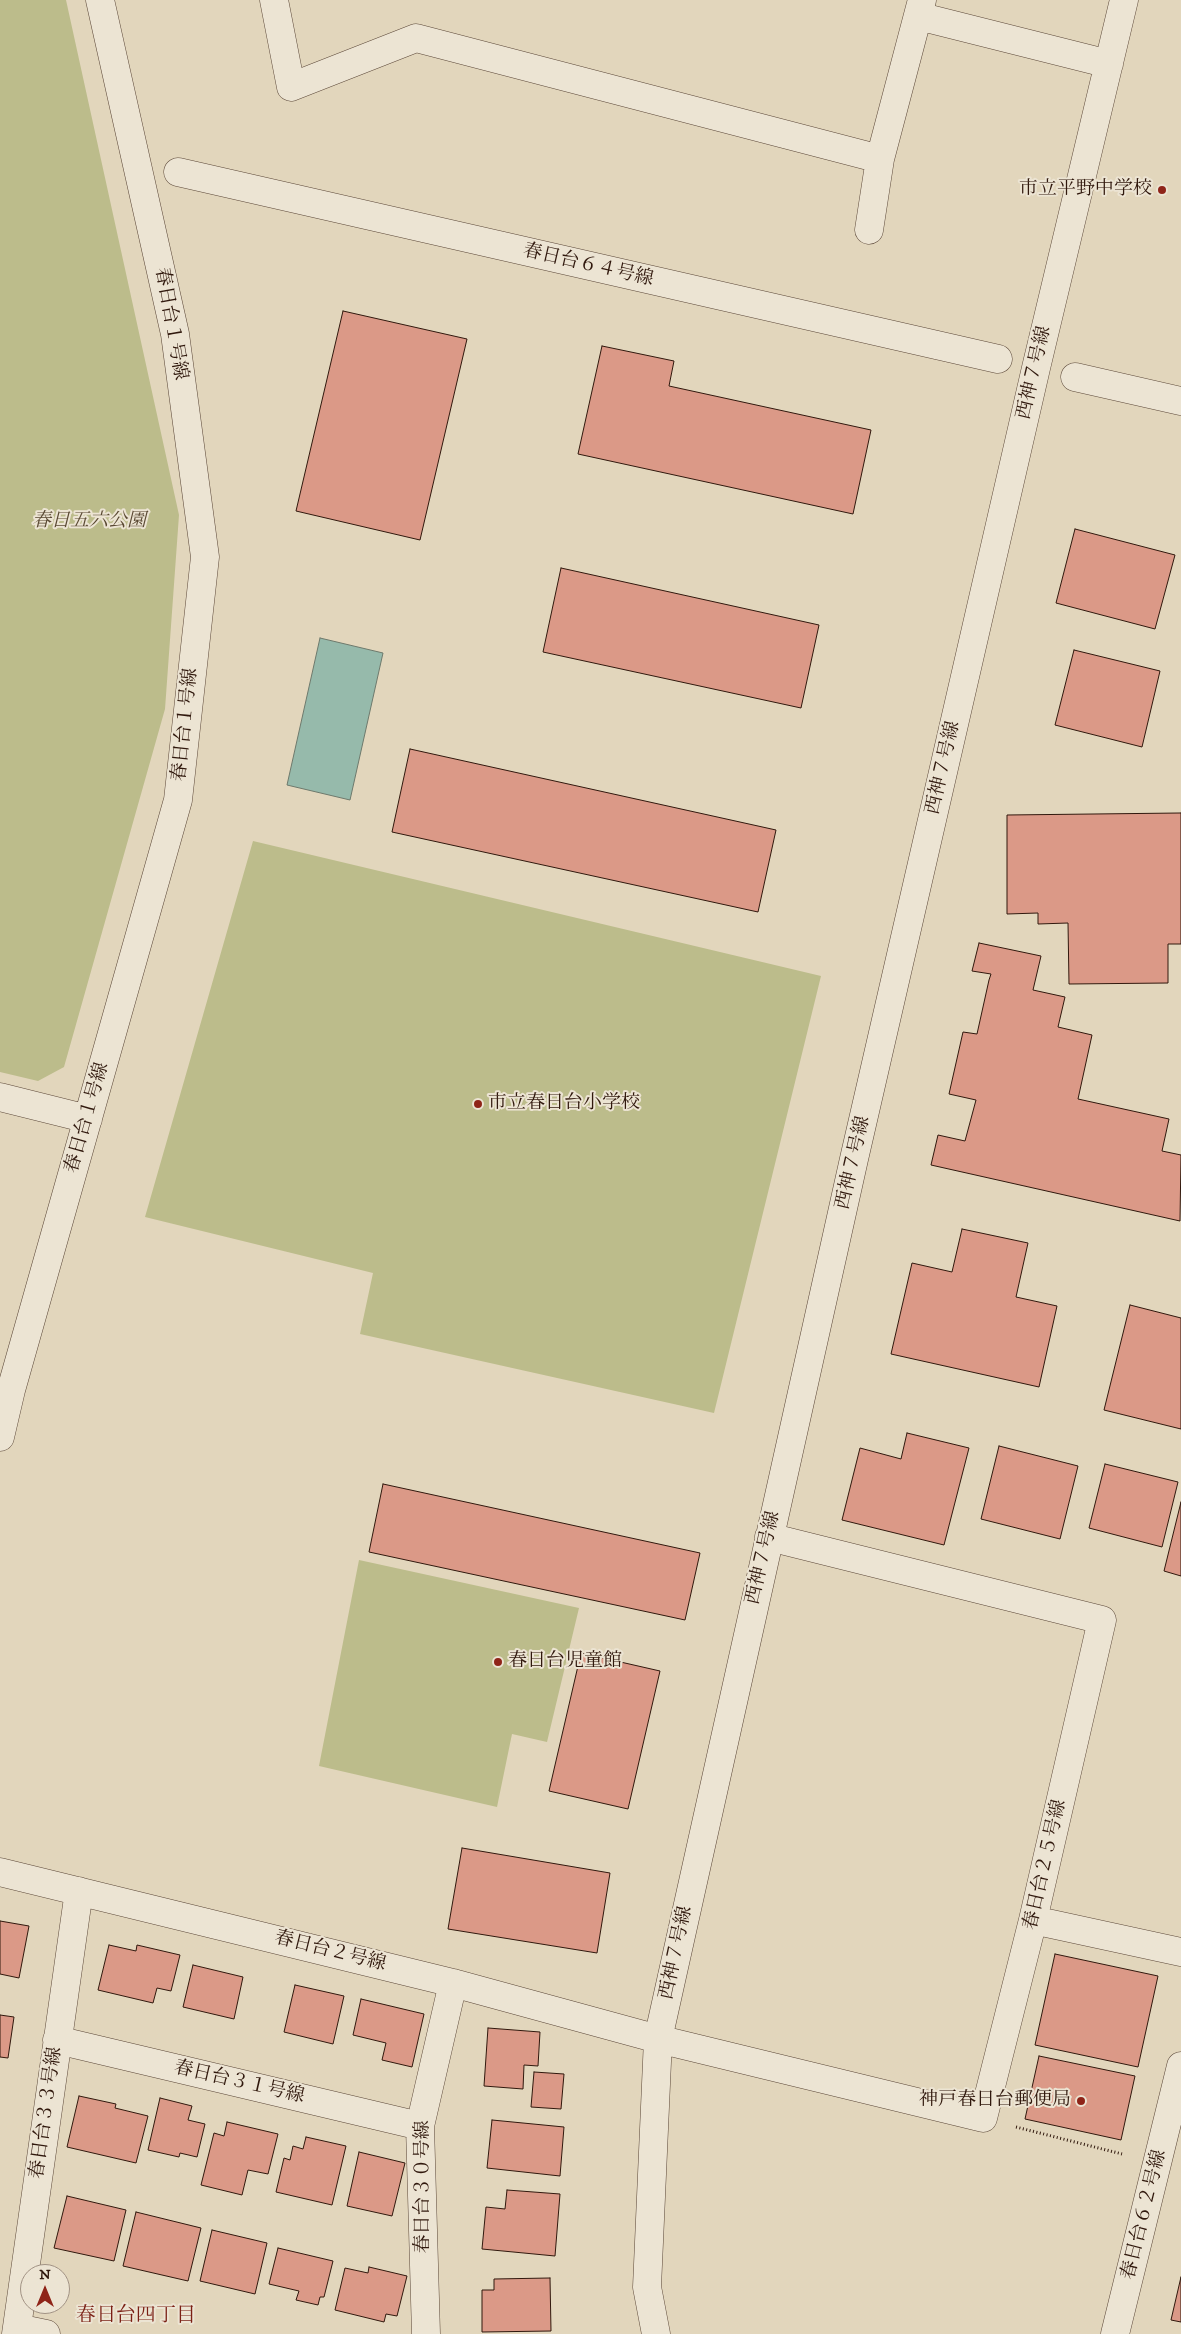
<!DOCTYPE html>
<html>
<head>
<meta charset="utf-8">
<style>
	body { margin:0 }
	#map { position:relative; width:1181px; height:2334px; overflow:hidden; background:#e2d6bc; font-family:"IM FELL DW Pica",serif }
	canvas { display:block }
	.north { position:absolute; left:20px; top:2264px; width:50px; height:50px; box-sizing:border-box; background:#ece4d3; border:1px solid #a19284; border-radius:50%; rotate:0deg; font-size:14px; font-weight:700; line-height:20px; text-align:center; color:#30180d }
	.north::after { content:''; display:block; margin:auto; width:18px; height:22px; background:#8f2418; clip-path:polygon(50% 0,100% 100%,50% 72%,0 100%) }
</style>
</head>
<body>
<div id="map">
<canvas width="1181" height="2334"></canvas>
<div class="north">N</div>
</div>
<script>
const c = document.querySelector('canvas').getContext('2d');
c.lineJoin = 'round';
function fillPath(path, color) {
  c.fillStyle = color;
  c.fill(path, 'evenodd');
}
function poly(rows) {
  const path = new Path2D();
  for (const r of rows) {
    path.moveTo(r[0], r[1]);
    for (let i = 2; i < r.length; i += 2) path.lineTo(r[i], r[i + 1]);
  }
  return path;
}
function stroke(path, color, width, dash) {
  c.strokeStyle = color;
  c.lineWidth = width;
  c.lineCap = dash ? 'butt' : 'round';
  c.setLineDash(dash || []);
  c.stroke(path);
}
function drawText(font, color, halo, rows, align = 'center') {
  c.font = font + ' "IM FELL DW Pica","Noto Serif JP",serif';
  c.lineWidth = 4;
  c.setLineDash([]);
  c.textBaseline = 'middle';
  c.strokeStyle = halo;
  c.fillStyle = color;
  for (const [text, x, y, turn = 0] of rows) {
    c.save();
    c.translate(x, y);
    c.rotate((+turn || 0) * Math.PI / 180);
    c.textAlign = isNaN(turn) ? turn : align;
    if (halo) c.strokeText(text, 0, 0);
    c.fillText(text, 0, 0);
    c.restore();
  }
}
const green = poly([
	[0,0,66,0,179,515,165,709,64,1067,38,1081,0,1072],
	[253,841,821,976,714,1413,360,1334,373,1273,145,1217],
	[359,1560,579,1608,547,1742,512,1734,497,1807,319,1766]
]);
const water = poly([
	[320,638,383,653,350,800,287,785,320,638]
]);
const building = poly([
	[343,311,467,339,420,540,296,511,343,311],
	[602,346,674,361,669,386,871,430,853,514,578,454,602,346],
	[1075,529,1175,555,1155,629,1056,603,1075,529],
	[561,568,819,625,801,708,543,652,561,568],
	[1074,650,1160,671,1142,747,1055,725,1074,650],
	[410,749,776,830,758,912,392,832,410,749],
	[1181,813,1181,944,1168,944,1168,983,1069,984,1068,923,1038,924,1038,913,1007,914,1007,815,1181,813],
	[979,943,1041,956,1033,990,1065,997,1058,1027,1092,1035,1078,1099,1169,1119,1162,1151,1181,1155,1180,1221,931,1165,938,1135,965,1141,976,1100,949,1094,963,1032,977,1034,989,980,991,974,972,971,979,943],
	[962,1229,1028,1243,1016,1297,1057,1306,1039,1387,891,1354,912,1263,952,1272,962,1229],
	[1130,1305,1181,1318,1181,1429,1104,1410,1130,1305],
	[907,1433,969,1448,944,1545,842,1520,860,1448,901,1459,907,1433],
	[999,1446,1078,1466,1060,1539,981,1519,999,1446],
	[1105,1464,1178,1482,1162,1547,1089,1528,1105,1464],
	[383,1484,700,1553,685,1620,369,1552,383,1484],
	[1181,1502,1181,1576,1164,1571,1181,1502],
	[581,1653,660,1671,628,1809,549,1791,581,1653],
	[462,1848,610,1873,597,1953,448,1929,462,1848],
	[0,1921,29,1926,19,1978,0,1974,0,1921],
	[109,1945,136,1951,137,1945,180,1955,171,1991,157,1988,153,2003,98,1990,109,1945],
	[1055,1954,1158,1976,1138,2067,1035,2045,1055,1954],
	[193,1965,243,1977,234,2019,183,2007,193,1965],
	[295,1985,344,1996,333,2044,284,2032,295,1985],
	[361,1999,424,2014,412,2067,382,2060,386,2043,353,2035,361,1999],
	[0,2015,14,2017,8,2058,0,2057,0,2015],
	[488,2028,540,2032,538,2066,524,2065,523,2089,484,2086,488,2028],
	[1039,2056,1135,2076,1121,2140,1025,2119,1039,2056],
	[534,2072,564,2074,561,2109,531,2107,534,2072],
	[79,2096,116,2104,115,2108,148,2116,136,2163,67,2147,79,2096],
	[160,2098,192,2106,188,2120,205,2124,197,2157,180,2153,179,2157,148,2150,160,2098],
	[492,2120,564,2127,560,2176,487,2168,492,2120],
	[227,2122,278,2134,268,2174,248,2170,242,2195,201,2185,214,2133,224,2136,227,2122],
	[306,2137,346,2146,332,2205,276,2192,284,2158,290,2160,293,2146,303,2149,306,2137],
	[359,2152,405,2163,392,2216,347,2206,359,2152],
	[507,2190,560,2194,555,2256,482,2249,486,2207,505,2209,507,2190],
	[67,2196,126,2210,114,2261,54,2248,67,2196],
	[136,2212,201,2228,188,2281,123,2266,136,2212],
	[212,2230,267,2243,255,2294,200,2281,212,2230],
	[278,2248,333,2261,324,2297,320,2297,318,2305,296,2300,299,2291,269,2284,278,2248],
	[369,2267,407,2276,397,2316,386,2314,384,2322,335,2310,345,2268,368,2273,369,2267],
	[1181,2277,1181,2322,1171,2320,1181,2277],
	[550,2278,551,2331,482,2332,482,2290,494,2290,494,2279,550,2278]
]);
const path = poly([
	[1016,2127,1122,2154]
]);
const minor = poly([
	[274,0,291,87,416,38,880,159],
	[918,16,1109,64],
	[178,172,998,359],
	[869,230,880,159,922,0],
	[1075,377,1181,401],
	[0,1097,88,1119],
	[0,1437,11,1390,178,800,205,557,175,334,100,0],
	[0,1872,453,1983,658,2039,983,2118,1033,1920,1102,1620,769,1537],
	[1033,1920,1181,1952],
	[57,2040,420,2126],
	[17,2328,46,2334],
	[16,2334,79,1891],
	[426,2334,420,2126,453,1983],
	[656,2334,647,2287,658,2039,854,1159,1036,368,1124,0],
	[1115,2334,1181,2066]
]);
const markers = [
	[1162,190,5,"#8f2418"],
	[478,1104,5,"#8f2418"],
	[498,1662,5,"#8f2418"],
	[1081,2101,5,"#8f2418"]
];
const poiNames = [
	["市立平野中学校",1152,190],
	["市立春日台小学校",488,1104,"left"],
	["春日台児童館",508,1662,"left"],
	["神戸春日台郵便局",1071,2101]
];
const streetNames = [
	["春日台６４号線",588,266,13],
	["春日台１号線",170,324,80],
	["西神７号線",1035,373,-77],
	["春日台１号線",186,725,-84],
	["西神７号線",944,768,-77],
	["春日台１号線",88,1118,-74],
	["西神７号線",854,1163,-77],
	["西神７号線",764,1558,-77],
	["春日台２５号線",1046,1865,-77],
	["春日台２号線",330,1952,14],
	["西神７号線",677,1953,-78],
	["春日台３１号線",239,2083,13],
	["春日台３３号線",47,2113,-82],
	["春日台３０号線",424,2187,-90],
	["春日台６２号線",1145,2215,-76]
];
const parkNames = [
	["春日五六公園",89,522]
];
const neighbourhoodNames = [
	["春日台四丁目",136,2317]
];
fillPath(green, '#bcbc8b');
fillPath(water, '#96baab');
stroke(water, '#6d796c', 1);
fillPath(building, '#db9987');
stroke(building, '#30180d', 1);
stroke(minor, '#5c4839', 29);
stroke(path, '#30180d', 3, [1, 2.5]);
stroke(minor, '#ece4d3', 28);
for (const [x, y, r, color] of markers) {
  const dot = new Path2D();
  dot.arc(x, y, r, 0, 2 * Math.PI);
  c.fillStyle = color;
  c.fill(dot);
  stroke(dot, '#ece4d3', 2);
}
drawText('19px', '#30180d', '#ece4d3', poiNames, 'right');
drawText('19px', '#30180d', '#ece4d3', streetNames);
drawText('italic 19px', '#5a4933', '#ece4d3', parkNames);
drawText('20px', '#7a1f14', '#ece4d3', neighbourhoodNames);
</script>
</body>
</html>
